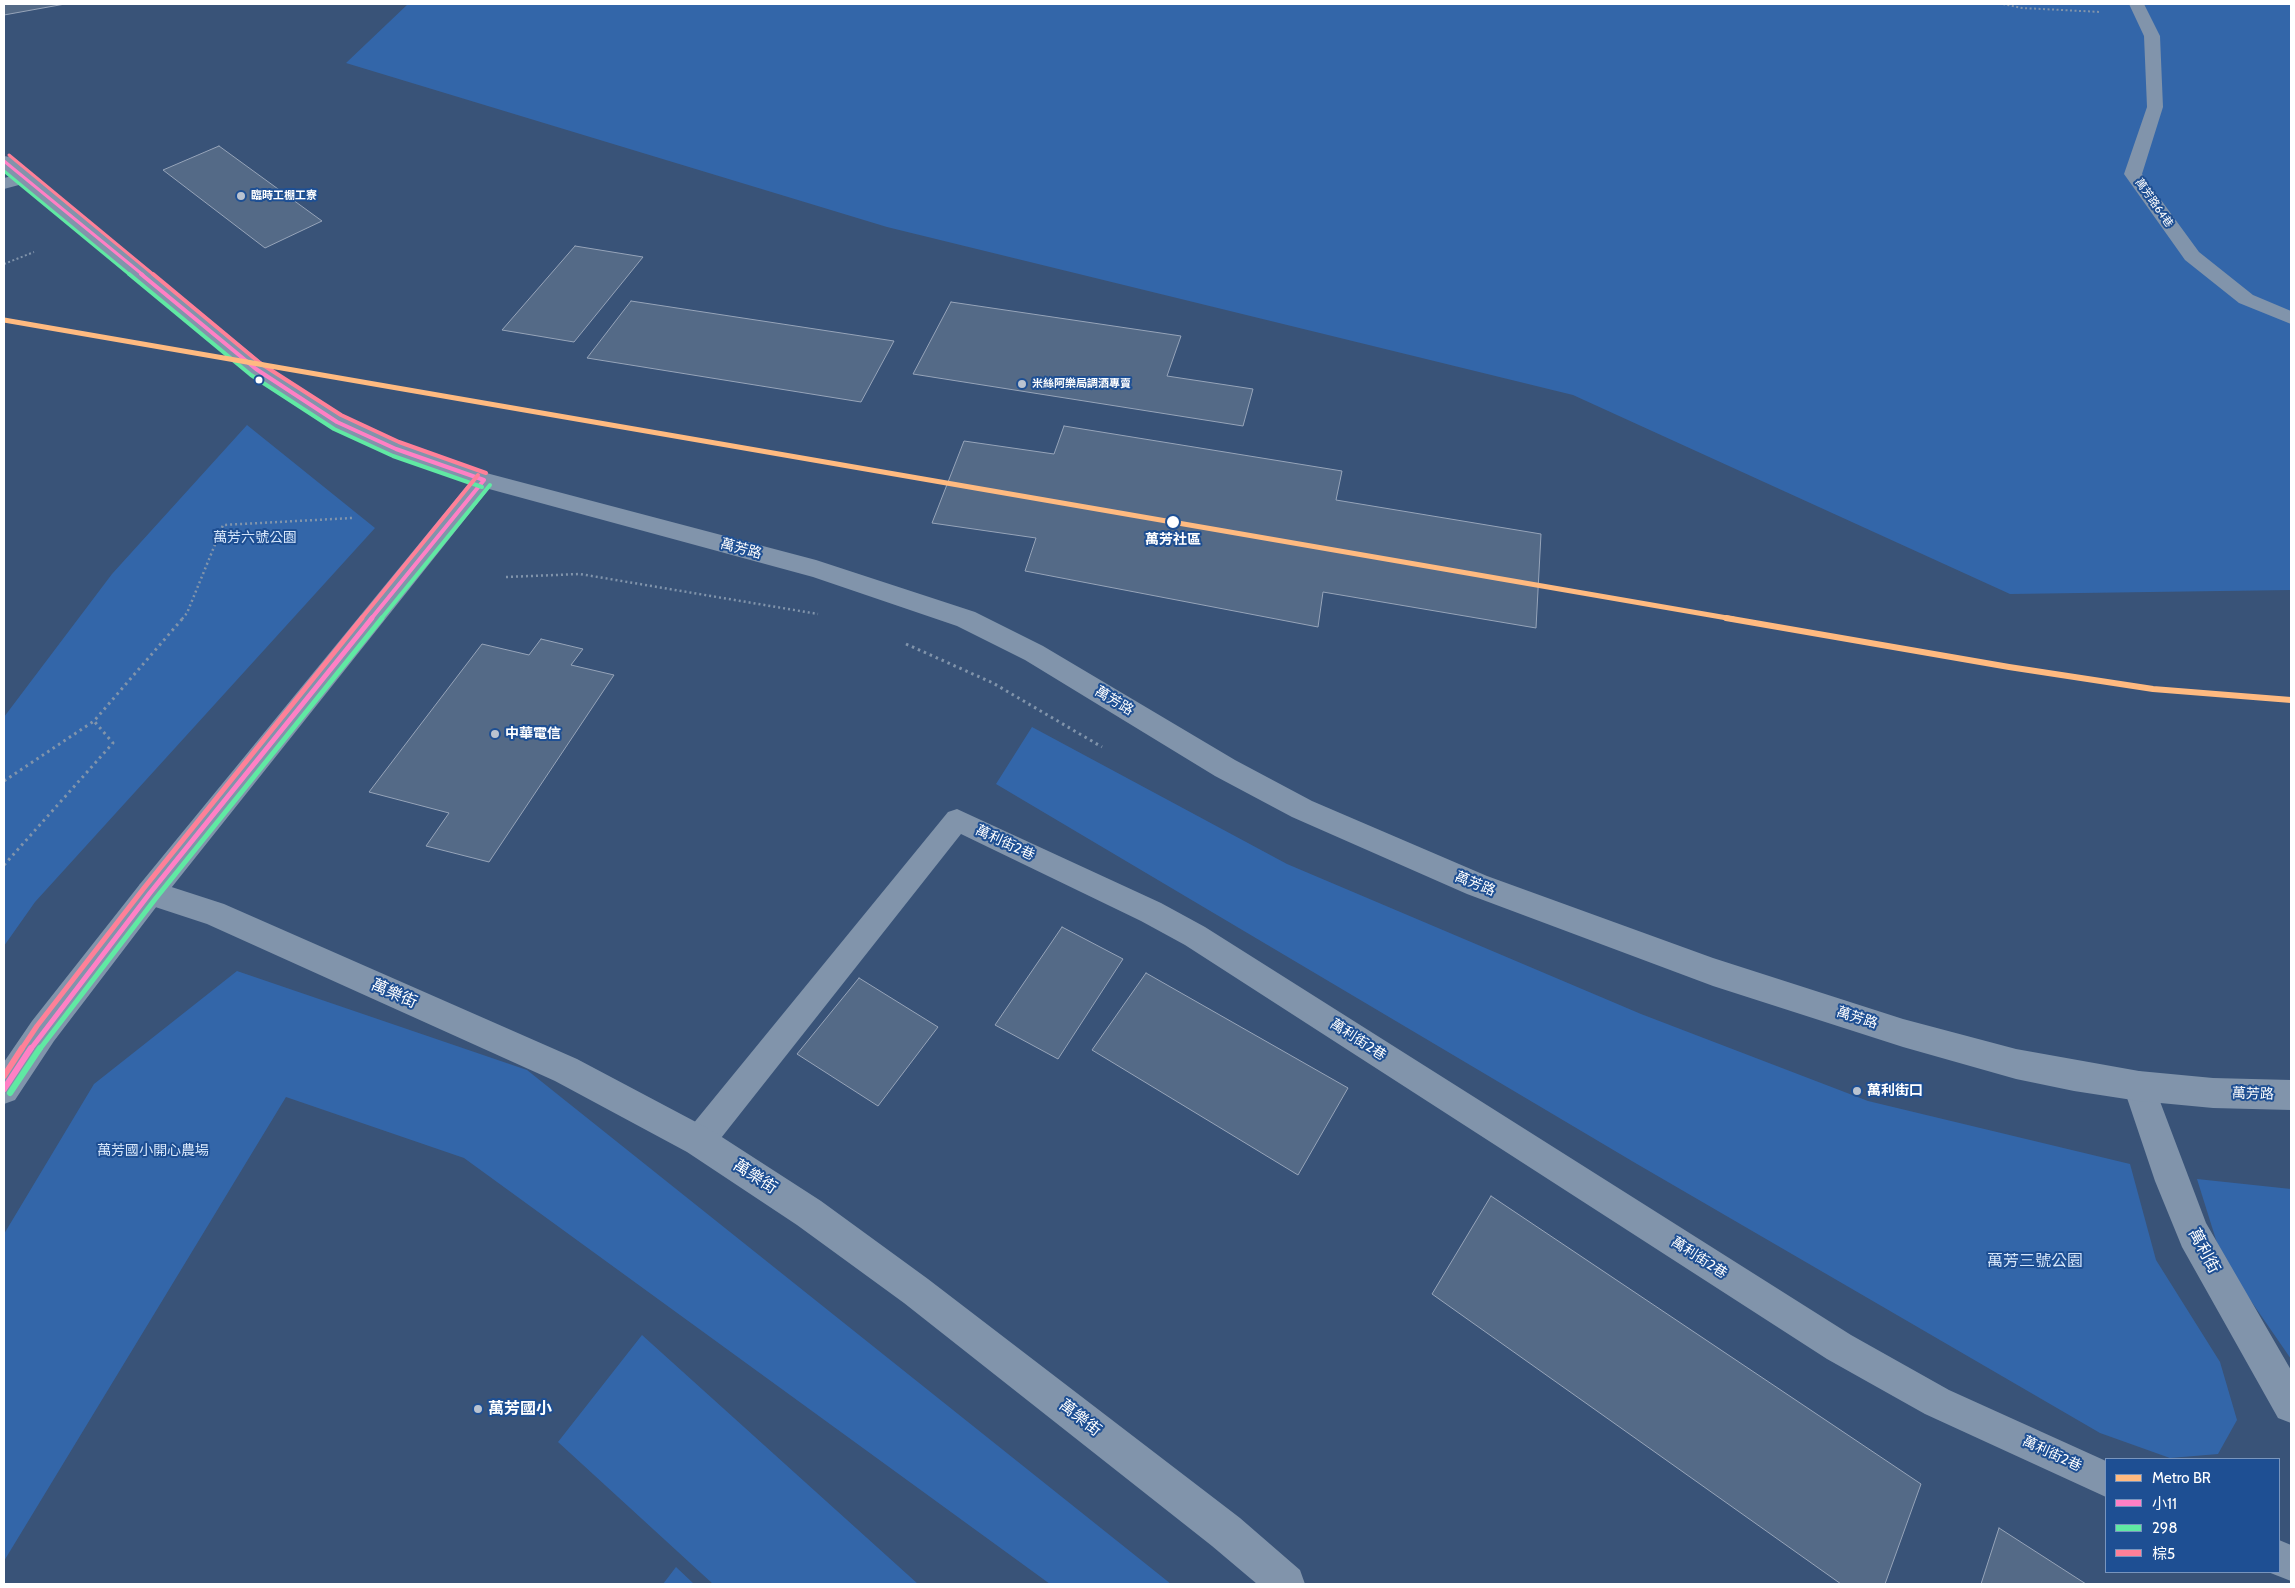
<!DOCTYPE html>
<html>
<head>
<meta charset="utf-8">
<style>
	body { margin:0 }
	#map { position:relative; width:2295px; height:1588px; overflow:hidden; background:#395378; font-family:Cabin,"Noto Sans TC",sans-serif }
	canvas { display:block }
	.frame { position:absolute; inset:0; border:5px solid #fff; pointer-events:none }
	.legend { position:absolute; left:2105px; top:1458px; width:175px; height:115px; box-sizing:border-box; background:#1e4f93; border:1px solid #7895be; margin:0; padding:6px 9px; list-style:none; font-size:15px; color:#fff }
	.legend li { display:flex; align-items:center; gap:10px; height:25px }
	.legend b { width:25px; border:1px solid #7895be }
</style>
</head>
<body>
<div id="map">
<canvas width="2295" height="1588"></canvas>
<div class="frame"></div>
<ul class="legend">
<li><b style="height:6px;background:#ffba80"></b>Metro BR</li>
<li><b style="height:6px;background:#ff80c5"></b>小11</li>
<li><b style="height:6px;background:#60e9a3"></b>298</li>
<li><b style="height:6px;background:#ff8098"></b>棕5</li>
</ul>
</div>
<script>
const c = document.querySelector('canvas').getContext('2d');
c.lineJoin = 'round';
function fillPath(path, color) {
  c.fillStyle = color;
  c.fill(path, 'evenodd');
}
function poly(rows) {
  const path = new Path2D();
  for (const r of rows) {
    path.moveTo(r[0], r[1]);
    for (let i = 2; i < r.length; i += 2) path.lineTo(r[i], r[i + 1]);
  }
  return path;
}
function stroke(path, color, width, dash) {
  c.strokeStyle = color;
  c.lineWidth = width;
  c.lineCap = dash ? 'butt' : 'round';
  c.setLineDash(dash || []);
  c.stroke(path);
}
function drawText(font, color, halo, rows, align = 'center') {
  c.font = font + ' Cabin,"Noto Sans TC",sans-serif';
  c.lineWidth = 4;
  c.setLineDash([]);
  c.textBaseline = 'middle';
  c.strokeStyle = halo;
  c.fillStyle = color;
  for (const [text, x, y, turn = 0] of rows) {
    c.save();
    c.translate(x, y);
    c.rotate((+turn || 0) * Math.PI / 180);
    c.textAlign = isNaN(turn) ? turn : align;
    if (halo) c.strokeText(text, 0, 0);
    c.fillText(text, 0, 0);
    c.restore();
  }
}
const green = poly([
	[408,4,2291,4,2291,590,2010,594,1573,395,887,227,346,63],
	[247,425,375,528,35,902,4,946,4,717,112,574],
	[1032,727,1287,864,1641,1014,1868,1101,2130,1164,2156,1260,2220,1362,2237,1420,2218,1454,2170,1458,2100,1433,1637,1164,996,784],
	[237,971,527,1070,1171,1584,1050,1584,464,1158,286,1097,4,1561,4,1234,94,1084],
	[2197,1179,2291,1189,2291,1359,2222,1259],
	[642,1335,918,1584,713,1584,558,1442],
	[676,1567,694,1584,663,1584]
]);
const building = poly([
	[4,4,65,4,4,15,4,4],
	[219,146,322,221,265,248,163,170,219,146],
	[575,246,643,257,574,342,502,330,575,246],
	[631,301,894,341,861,402,587,358,631,301],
	[951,302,1181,336,1167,376,1253,389,1243,426,913,374,951,302],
	[1064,426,1342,471,1336,500,1541,534,1536,628,1323,592,1318,627,1025,571,1036,538,932,523,964,441,1054,454,1064,426],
	[541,639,583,649,571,665,614,675,489,862,426,846,449,813,369,792,482,644,529,655,541,639],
	[1062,927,1123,959,1058,1059,995,1025,1062,927],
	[1146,973,1348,1088,1298,1175,1092,1050,1146,973],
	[859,978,938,1027,878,1106,797,1054,859,978],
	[1491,1196,1921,1484,1885,1584,1841,1584,1432,1294,1491,1196],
	[1999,1528,2086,1584,1981,1584,1999,1528]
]);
const pathFar2 = poly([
	[2003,4,2022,8,2101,12],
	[4,264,34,252]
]);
const pathFar1 = poly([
	[506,577,580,574,818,614],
	[182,619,187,613,223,525,352,518]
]);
const path = poly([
	[906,644,993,683,1102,747],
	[4,781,94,721,183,618],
	[4,865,113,743,94,721]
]);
const service = poly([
	[2129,4,2144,4,2160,36,2163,107,2142,174,2199,252,2253,295,2291,311,2291,324,2239,303,2185,260,2124,174,2147,107,2144,36,2129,4],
	[24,173,30,174,33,178,30,182,4,189,4,178,24,173],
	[957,809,1161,903,1205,927,1851,1335,1949,1390,2106,1461,2106,1497,1925,1414,1827,1359,1185,945,1141,921,961,834,710,1152,699,1156,688,1152,683,1141,688,1130,948,812,957,809],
	[2279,1540,2291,1545,2291,1581,2268,1572,2279,1572,2279,1540]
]);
const minor = poly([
	[150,880,224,904,577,1059,711,1130,821,1201,928,1279,1240,1518,1300,1570,1305,1584,1257,1584,1212,1546,904,1303,797,1225,687,1152,555,1081,207,924,140,902,136,893,140,884,150,880],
	[2139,1071,2150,1075,2206,1223,2291,1370,2291,1423,2278,1418,2182,1247,2155,1181,2123,1086,2128,1075,2139,1071]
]);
const tertiary = poly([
	[4,156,10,157,264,364,345,417,404,444,490,474,816,560,975,612,1043,646,1235,760,1312,801,1487,876,1713,958,1903,1019,2016,1049,2139,1071,2213,1078,2291,1080,2291,1110,2213,1108,2139,1101,2074,1091,2016,1079,1903,1047,1713,986,1467,894,1292,817,1215,776,1025,660,957,626,813,577,489,489,160,902,54,1041,15,1100,4,1104,4,1062,32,1021,140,884,469,483,388,454,329,427,248,374,4,170,4,156]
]);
const bus1Far3 = poly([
	[4,161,143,275]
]);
const bus1Far2 = poly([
	[141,274,256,369,337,422,396,449,484,480],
	[371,619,484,480]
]);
const bus1Far1 = poly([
	[30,1050,150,893,372,618]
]);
const bus1 = poly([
	[4,1089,31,1048]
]);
const bus2Far3 = poly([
	[4,171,130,275]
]);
const bus2Far2 = poly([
	[129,274,251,375,334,429,393,456,482,487],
	[381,619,490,485]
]);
const bus2Far1 = poly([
	[39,1050,156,898,382,618]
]);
const bus2 = poly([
	[10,1093,40,1048]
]);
const bus3Far3 = poly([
	[9,155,154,275]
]);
const bus3Far2 = poly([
	[153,274,260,363,341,415,399,442,486,473],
	[361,619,478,475]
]);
const bus3Far1 = poly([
	[21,1050,37,1026,144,888,362,618]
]);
const bus3 = poly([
	[4,1076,22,1048]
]);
const metro1Far1 = poly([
	[4,320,1733,619]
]);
const metro1 = poly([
	[1726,618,2009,667,2153,689,2291,700]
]);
const markers = [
	[241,196,5,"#bac3d0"],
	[259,380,4.5,"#fff"],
	[1022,384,5,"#bac3d0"],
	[1173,522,7,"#fff"],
	[495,734,5,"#bac3d0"],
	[1857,1091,5,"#bac3d0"],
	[478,1409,5,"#bac3d0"]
];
const farPoinames = [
	["臨時工棚工寮",251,196],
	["米絲阿樂局調酒專賣",1032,384]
];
const farStreetnames = [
	["萬芳路64巷",2154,203,55]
];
const parkNames = [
	["萬芳六號公園",255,538],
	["萬芳國小開心農場",153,1151]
];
const stopNames = [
	["萬芳社區",1173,540]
];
const streetNames = [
	["萬芳路",741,549,15],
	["萬芳路",1114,701,31],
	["萬利街2巷",1005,843,25],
	["萬芳路",1475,884,22],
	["萬芳路",1857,1018,18],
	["萬利街2巷",1358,1040,33],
	["萬芳路",2253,1094,2],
	["萬利街2巷",1699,1258,33],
	["萬利街2巷",2052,1454,25]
];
const poiNames = [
	["中華電信",505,734],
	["萬利街口",1867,1091]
];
const nearStreetnames = [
	["萬樂街",394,994,24],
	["萬樂街",755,1177,33],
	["萬利街",2204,1251,62],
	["萬樂街",1080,1418,38]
];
const nearParknames = [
	["萬芳三號公園",2035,1261]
];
const nearPoinames = [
	["萬芳國小",488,1409]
];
fillPath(green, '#3366a9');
fillPath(building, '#546a87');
stroke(building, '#96a4b9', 1);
stroke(pathFar2, '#8194ab', 2, [2, 2.5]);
stroke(pathFar1, '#8194ab', 2.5, [2, 3]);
stroke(path, '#8194ab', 3, [2.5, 4]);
fillPath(service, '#8194ab');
fillPath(minor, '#8194ab');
fillPath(tertiary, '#8194ab');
stroke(bus1Far3, '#ff80c5', 3);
stroke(bus1Far2, '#ff80c5', 4);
stroke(bus1Far1, '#ff80c5', 5);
stroke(bus1, '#ff80c5', 6);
stroke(bus2Far3, '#60e9a3', 3);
stroke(bus2Far2, '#60e9a3', 4);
stroke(bus2Far1, '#60e9a3', 5);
stroke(bus2, '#60e9a3', 6);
stroke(bus3Far3, '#ff8098', 3);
stroke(bus3Far2, '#ff8098', 4);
stroke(bus3Far1, '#ff8098', 5);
stroke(bus3, '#ff8098', 6);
stroke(metro1Far1, '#ffba80', 5);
stroke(metro1, '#ffba80', 6);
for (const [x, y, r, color] of markers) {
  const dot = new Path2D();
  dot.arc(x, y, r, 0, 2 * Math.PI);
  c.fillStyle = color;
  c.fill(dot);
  stroke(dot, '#1e4f93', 2);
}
drawText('bold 11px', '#fff', '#1e4f93', farPoinames, 'left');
drawText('11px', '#fff', '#1e4f93', farStreetnames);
drawText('14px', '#d6e6fa', '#1e4f93', parkNames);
drawText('bold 14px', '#fff', '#1e4f93', stopNames);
drawText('14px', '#fff', '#1e4f93', streetNames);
drawText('bold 14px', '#fff', '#1e4f93', poiNames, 'left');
drawText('16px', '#fff', '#1e4f93', nearStreetnames);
drawText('16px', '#d6e6fa', '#1e4f93', nearParknames);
drawText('bold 16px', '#fff', '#1e4f93', nearPoinames, 'left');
</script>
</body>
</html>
